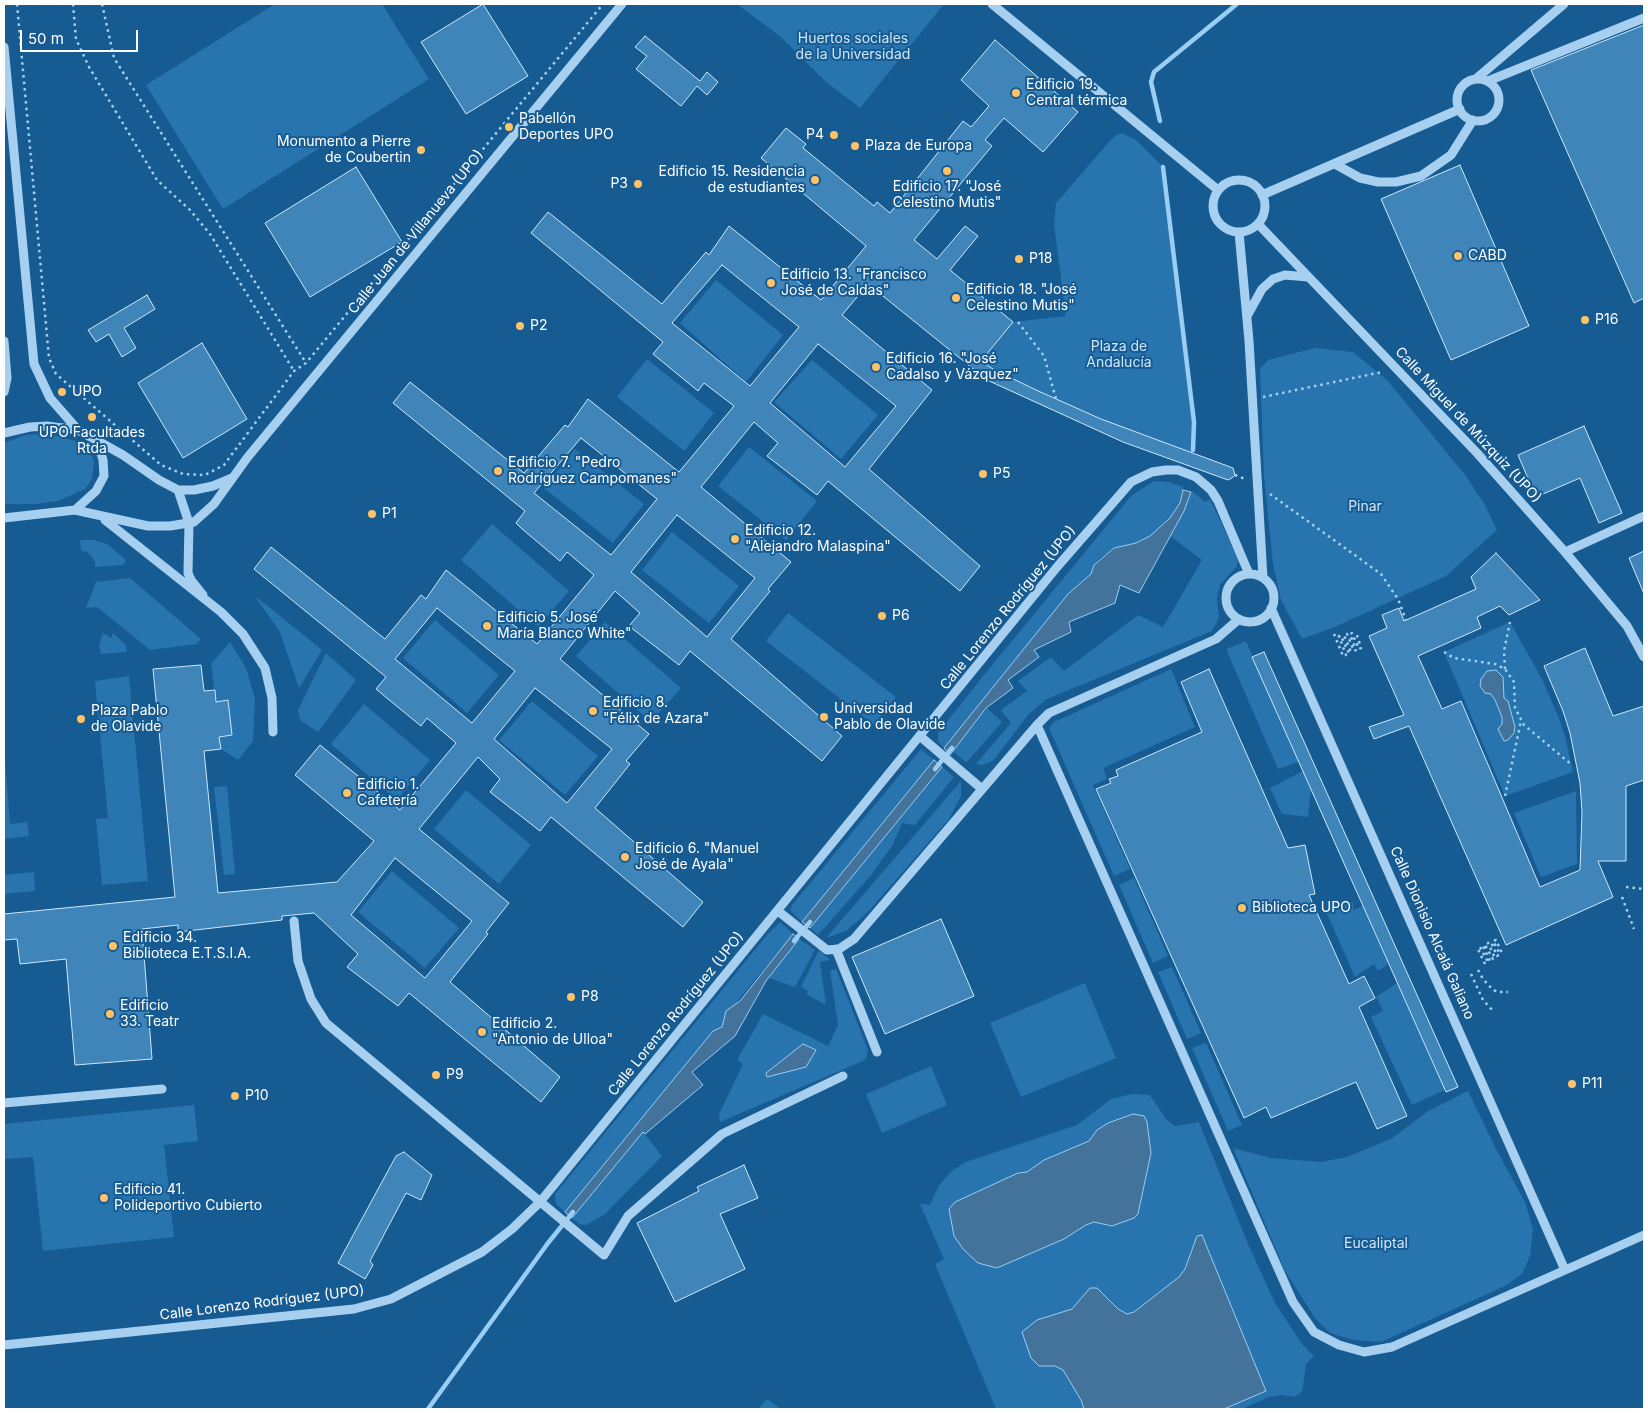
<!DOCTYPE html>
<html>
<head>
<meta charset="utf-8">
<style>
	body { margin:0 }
	#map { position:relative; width:1648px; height:1413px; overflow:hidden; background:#175b93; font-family:Inter,sans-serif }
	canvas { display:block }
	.frame { position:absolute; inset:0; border:5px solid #fff; pointer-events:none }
	.scale { position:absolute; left:20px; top:30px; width:118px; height:22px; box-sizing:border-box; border:2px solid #fff; border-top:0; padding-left:6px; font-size:15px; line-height:18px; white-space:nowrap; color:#fff; -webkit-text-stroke:4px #175b93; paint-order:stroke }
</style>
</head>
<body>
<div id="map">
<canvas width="1648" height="1413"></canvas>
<div class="frame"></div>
<div class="scale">50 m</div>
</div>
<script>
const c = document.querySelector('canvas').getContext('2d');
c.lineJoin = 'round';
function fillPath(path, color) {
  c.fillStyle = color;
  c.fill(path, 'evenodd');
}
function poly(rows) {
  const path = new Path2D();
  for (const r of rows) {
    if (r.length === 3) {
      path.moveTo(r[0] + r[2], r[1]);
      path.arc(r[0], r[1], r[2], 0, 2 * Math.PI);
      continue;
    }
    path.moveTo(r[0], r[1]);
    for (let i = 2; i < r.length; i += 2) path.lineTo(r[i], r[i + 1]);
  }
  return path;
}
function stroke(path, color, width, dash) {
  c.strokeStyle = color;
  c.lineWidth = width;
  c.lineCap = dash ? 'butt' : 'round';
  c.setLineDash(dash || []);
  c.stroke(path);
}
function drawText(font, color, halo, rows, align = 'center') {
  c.font = font + ' Inter,sans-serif';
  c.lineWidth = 4;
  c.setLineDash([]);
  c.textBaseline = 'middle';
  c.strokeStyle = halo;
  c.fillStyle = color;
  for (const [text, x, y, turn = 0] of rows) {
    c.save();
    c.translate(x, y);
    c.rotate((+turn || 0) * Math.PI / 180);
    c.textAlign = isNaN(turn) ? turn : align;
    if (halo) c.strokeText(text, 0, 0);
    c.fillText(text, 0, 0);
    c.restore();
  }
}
const green = poly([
	[275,4,382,4,429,79,223,209,146,85],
	[737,4,944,4,860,108,825,81,782,38],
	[1122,133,1136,140,1163,167,1194,422,1192,454,1101,419,1036,390,993,369,982,361,1013,322,1066,316,1054,225,1056,203,1108,143,1115,136],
	[716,280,783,335,746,382,680,323],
	[1315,348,1353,352,1387,380,1466,476,1485,505,1497,530,1446,576,1337,626,1302,639,1281,600,1273,564,1264,476,1260,369,1268,360],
	[647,359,714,413,684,451,617,397],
	[812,360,878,415,841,459,774,402],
	[40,434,58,436,75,441,88,449,94,461,92,479,85,489,58,501,36,504,4,504,4,443,25,435],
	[749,447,817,501,786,540,718,486],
	[575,449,644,504,613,543,544,488],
	[1154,481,1169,482,1183,487,1180,503,1170,518,1150,536,1136,543,1114,548,1100,558,1094,565,1091,574,1068,594,944,748,938,741,938,733,984,675,1131,496],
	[1192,491,1205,502,1210,499,1238,559,1237,566,1220,585,1217,598,1219,618,1212,631,1047,699,1028,715,993,761,983,765,976,764,1011,723,1001,710,1027,691,1018,681,1051,657,1064,671,1138,615,1163,627,1202,560,1170,536,1184,511],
	[492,524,569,591,538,627,461,560],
	[672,532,739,586,709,623,642,570],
	[80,540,94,540,107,544,126,560,123,565,95,567,95,562,92,557,87,552,81,551],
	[130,578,201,639,197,644,150,650,97,607,86,608,96,582],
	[254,595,322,650,299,688,280,632],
	[788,613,896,697,874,725,766,641],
	[435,620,499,675,467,713,403,658],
	[605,622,681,688,651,722,576,656],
	[1510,622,1542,679,1558,716,1565,736,1573,772,1505,796,1444,652],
	[103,633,111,638,113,633,126,645,127,652,101,654,99,645],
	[1246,641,1299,762,1278,769,1226,649],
	[230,642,246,668,255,699,253,741,238,760,221,749,219,737,231,735,228,700,216,702,211,664],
	[326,653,356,680,318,732,300,720,298,710],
	[1171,669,1195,727,1103,768,1107,779,1093,785,1130,869,1114,876,1049,728,1054,722],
	[129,676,148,881,102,885,96,819,108,818,95,681],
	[532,701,598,756,565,795,499,740],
	[364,704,430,760,397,800,331,744],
	[987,708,1002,722,967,762,964,761,953,751],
	[4,747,10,824,27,822,29,836,4,839],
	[921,749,934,760,802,922,790,910,793,904],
	[942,767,954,777,915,825,902,823,892,846,871,875,818,935,810,928],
	[1303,771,1311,789,1308,817,1282,814,1270,788],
	[961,781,961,796,949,819,867,913,846,931,826,938],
	[227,786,235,874,224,875,214,787],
	[466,790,531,845,499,884,434,829],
	[1576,791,1577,864,1541,877,1514,813],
	[392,871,459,928,425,968,358,912],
	[34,872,35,891,4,894,4,875],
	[1134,878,1168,956,1153,963,1119,885],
	[1339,902,1353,902,1353,910,1363,906,1388,964,1378,971,1374,964,1355,977,1327,914],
	[780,922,793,934,739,999,722,1027,713,1031,565,1212,556,1204,555,1194,768,934],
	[799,939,815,950,795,987,769,978],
	[819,950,830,960,820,962,826,1005,806,994,808,991,801,987],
	[1172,967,1201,1033,1187,1039,1158,972],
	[836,969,868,1050,866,1058,863,1061,720,1122,719,1114,743,1064,737,1060,763,1014,828,1046,838,1025,830,971],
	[1085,983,1116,1058,1021,1097,990,1023],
	[1397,983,1445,1090,1412,1105,1371,1017,1383,1011,1376,997],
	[1206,1043,1242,1125,1228,1131,1192,1048],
	[931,1066,947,1105,882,1133,866,1094],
	[1468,1091,1496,1149,1525,1202,1533,1229,1530,1256,1522,1274,1505,1286,1381,1342,1353,1340,1330,1333,1315,1318,1285,1271,1233,1148,1271,1158,1321,1162,1347,1157,1391,1139,1428,1111],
	[1132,1094,1150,1095,1166,1119,1175,1126,1199,1122,1248,1244,1275,1303,1302,1344,1314,1356,1306,1364,1302,1392,1294,1397,1282,1395,1269,1397,1242,1409,996,1409,935,1264,944,1259,920,1204,930,1205,939,1185,952,1171,966,1162,1077,1125,1111,1099],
	[194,1105,198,1141,164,1145,174,1237,43,1251,33,1157,5,1159,4,1124],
	[643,1132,662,1156,604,1215,586,1225,579,1224,572,1218],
	[767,1399,781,1409,758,1409]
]);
const water = poly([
	[1183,490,1191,492,1184,511,1139,593,1120,585,1115,603,1069,622,1071,632,1034,650,1039,657,1008,680,1013,688,986,708,950,755,944,748,1068,594,1091,574,1094,565,1114,548,1136,543,1150,536,1170,518,1180,503,1183,490],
	[1496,670,1503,677,1504,698,1508,701,1515,727,1514,733,1508,740,1504,741,1498,729,1502,724,1502,717,1495,700,1491,694,1485,693,1480,686,1481,679,1487,671,1496,670],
	[934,760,942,767,810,928,802,922,934,760],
	[793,934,799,939,766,981,735,1036,692,1072,703,1085,645,1134,643,1132,572,1218,565,1212,713,1031,722,1027,726,1011,740,1001,793,934],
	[803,1044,816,1050,806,1067,767,1077,766,1073,803,1044],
	[1133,1114,1144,1116,1147,1122,1151,1153,1138,1214,1134,1218,1112,1226,1094,1222,1086,1225,1064,1239,997,1268,978,1263,963,1249,954,1236,949,1209,955,1202,1018,1173,1027,1172,1044,1160,1089,1141,1097,1130,1108,1123,1133,1114],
	[1202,1235,1266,1391,1224,1409,1084,1409,1081,1400,1063,1370,1055,1366,1039,1366,1031,1358,1022,1332,1037,1320,1072,1309,1090,1288,1097,1288,1118,1309,1127,1314,1134,1312,1179,1277,1185,1269,1197,1236,1202,1235]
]);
const stream = poly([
	[1160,121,1151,82,1154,72,1237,4],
	[1163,167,1194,422,1193,450],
	[935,769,952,748],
	[794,941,810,922],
	[428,1409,548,1243,573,1212]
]);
const building = poly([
	[483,4,528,76,466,114,421,42,483,4],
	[1644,25,1644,298,1634,303,1531,70,1644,25],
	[645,36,700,81,707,72,718,82,707,95,697,86,681,106,636,69,647,56,635,47,645,36],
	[995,40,1078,112,1043,152,1004,118,985,140,992,146,914,240,937,259,965,226,978,236,950,270,1013,322,981,361,993,369,1036,390,1101,419,1233,468,1235,475,1232,478,1228,480,1123,442,987,380,868,284,842,315,932,390,869,469,980,566,960,591,828,481,817,495,767,456,778,443,754,422,701,487,791,562,768,589,770,591,731,639,842,736,822,761,690,651,679,665,629,626,640,613,615,591,560,659,649,734,626,761,630,764,595,808,703,902,683,927,551,817,540,831,490,792,500,779,478,757,419,829,509,903,486,932,488,934,450,982,560,1077,541,1102,409,993,398,1006,347,967,358,954,314,913,282,916,282,920,178,932,178,925,142,929,152,1059,75,1065,66,959,20,964,17,939,4,940,4,914,175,897,153,669,201,665,204,691,215,690,216,702,228,700,232,735,219,737,221,749,204,751,218,893,337,882,374,841,295,775,320,745,400,810,456,743,427,718,421,726,382,694,376,689,386,677,254,569,271,547,385,639,421,595,426,599,446,570,537,644,594,575,567,552,560,561,521,528,516,523,525,511,393,403,410,382,524,473,565,425,568,427,588,399,679,472,734,406,704,383,698,391,653,354,663,342,531,233,548,212,662,304,706,252,709,255,729,226,821,300,866,246,761,158,786,128,806,144,803,148,874,206,877,202,890,213,963,121,971,127,989,106,961,80,995,40],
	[722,265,799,327,750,386,672,323,722,265],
	[818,344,896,406,845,467,770,403,818,344],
	[581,438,657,499,611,555,534,493,581,438],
	[677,515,755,578,707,637,631,572,677,515],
	[437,608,515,671,472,723,395,659,437,608],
	[535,688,612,749,567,803,494,739,535,688],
	[395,858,472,921,425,978,351,915,395,858],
	[1460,165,1529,326,1451,360,1381,199,1460,165],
	[356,167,402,242,310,297,265,223,356,167],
	[147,295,155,309,124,328,136,348,122,357,109,334,96,342,88,330,147,295],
	[202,343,247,419,183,458,138,383,202,343],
	[1584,426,1622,513,1599,523,1580,478,1536,497,1518,455,1584,426],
	[1644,551,1644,594,1629,558,1644,551],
	[1496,553,1540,600,1509,615,1500,606,1477,617,1481,628,1418,656,1442,709,1461,701,1540,887,1580,870,1582,812,1580,783,1570,733,1563,711,1544,666,1585,648,1613,716,1644,706,1644,780,1626,786,1626,861,1598,861,1613,897,1506,945,1409,726,1374,739,1369,727,1404,715,1369,636,1387,628,1382,615,1399,608,1404,621,1476,589,1471,577,1496,553],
	[1264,652,1458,1087,1446,1092,1252,657,1264,652],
	[1209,669,1288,848,1305,845,1315,894,1309,895,1349,984,1364,976,1375,998,1359,1007,1407,1116,1377,1129,1356,1082,1271,1118,1266,1107,1244,1118,1096,789,1111,783,1109,779,1118,776,1116,770,1202,732,1181,682,1209,669],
	[941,919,974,996,885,1034,852,957,941,919],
	[404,1152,432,1175,421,1200,406,1193,370,1261,373,1265,365,1279,338,1263,396,1156,404,1152],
	[744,1165,758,1198,720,1214,745,1269,675,1302,637,1223,699,1191,697,1187,744,1165]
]);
const path = poly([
	[17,4,49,358,56,374,161,465,183,474,205,475,224,465,294,371,306,363,603,4],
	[73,4,76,39,89,67,157,180,190,210,210,234,294,371],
	[102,4,114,58,306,363],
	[1018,322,1044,356,1056,399],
	[1263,397,1382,372],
	[1235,475,1245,479],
	[1270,494,1381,574,1398,599,1406,620],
	[1334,634,1343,656,1346,655,1339,636,1341,636,1349,653,1351,652,1344,635,1347,634,1354,651,1356,650,1350,634,1352,633,1359,649,1361,648,1356,632],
	[1444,652,1454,658,1495,664,1505,669,1514,682,1515,708,1524,725,1572,765],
	[1505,669,1504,651,1510,622],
	[1505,796,1521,721],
	[1626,887,1644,889],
	[1622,897,1634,929],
	[1485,964,1478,949,1480,947,1488,962,1490,961,1483,946,1485,945,1493,959,1495,958,1488,943,1491,942,1497,956,1500,954,1493,941,1496,940,1502,953],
	[1478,970,1483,979,1492,989,1497,992,1508,992],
	[1471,974,1483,1000,1494,1012]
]);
const minor = poly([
	[992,4,1218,190],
	[4,47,34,364,50,398,78,430],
	[1477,78,1564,4],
	[1478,100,21],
	[1488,81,1644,18],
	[1335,164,1360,178,1378,182,1396,182,1421,176,1451,155,1473,120],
	[1239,206,26],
	[1262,195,1460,109],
	[1258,224,1477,453,1565,552,1627,626,1644,657],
	[1239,232,1249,341,1263,578],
	[1247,316,1262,289,1273,279,1285,275,1308,277],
	[4,341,7,378,4,392],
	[4,433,30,427,47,426,78,430,123,455,159,480,178,490,194,490,213,486,232,478],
	[178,490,189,523,188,573,191,580,203,595],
	[75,510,148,526,170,526,194,522,214,504,247,458,622,4],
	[4,518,75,510,96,491,104,476,103,460,98,443],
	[105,520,221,612,243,634,265,668,272,698,273,732],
	[1565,552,1644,516],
	[1250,598,24],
	[1271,608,1565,1270],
	[1239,619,1216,639,1049,713,1037,725,1293,1302,1314,1332,1339,1345,1364,1352,1392,1347,1644,1235],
	[921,737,982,789],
	[778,911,827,950,839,949,854,939,1037,725],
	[294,921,298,961,311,999,326,1023,604,1255,628,1216,722,1134,843,1076],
	[836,949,877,1052],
	[4,1103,162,1089],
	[4,1345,354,1309,391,1299,482,1252,512,1229,540,1202,1057,567,1131,482,1152,472,1166,470,1178,470,1196,477,1211,490,1218,501,1249,574]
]);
const markers = [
	[1016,93,5,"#ffc266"],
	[509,127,5,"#ffc266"],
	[834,135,5,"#ffc266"],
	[855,146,5,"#ffc266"],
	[421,150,5,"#ffc266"],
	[947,171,5,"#ffc266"],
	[815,180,5,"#ffc266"],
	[638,184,5,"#ffc266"],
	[1458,256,5,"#ffc266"],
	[1019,259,5,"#ffc266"],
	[771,283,5,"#ffc266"],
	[956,298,5,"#ffc266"],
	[1585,320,5,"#ffc266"],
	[520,326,5,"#ffc266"],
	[876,367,5,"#ffc266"],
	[62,392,5,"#ffc266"],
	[92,417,5,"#ffc266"],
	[498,471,5,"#ffc266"],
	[983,474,5,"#ffc266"],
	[372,514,5,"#ffc266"],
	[735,539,5,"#ffc266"],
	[882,616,5,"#ffc266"],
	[487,626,5,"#ffc266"],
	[593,711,5,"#ffc266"],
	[824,717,5,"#ffc266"],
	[81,719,5,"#ffc266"],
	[347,793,5,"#ffc266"],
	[625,857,5,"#ffc266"],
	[1242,908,5,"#ffc266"],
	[113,946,5,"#ffc266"],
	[571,997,5,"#ffc266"],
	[110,1014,5,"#ffc266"],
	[482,1032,5,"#ffc266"],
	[436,1075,5,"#ffc266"],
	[1572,1084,5,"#ffc266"],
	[235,1096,5,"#ffc266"],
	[104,1198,5,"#ffc266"]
];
const parkNames = [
	["Huertos sociales",853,39],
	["de la Universidad",853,55],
	["Plaza de",1119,347],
	["Andalucía",1119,363],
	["Pinar",1365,507],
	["Eucaliptal",1376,1244]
];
const poiNames = [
	["Edificio 19.",1026,85],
	["Central térmica",1026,101],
	["Pabellón",519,119],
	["Deportes UPO",519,135],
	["P4",824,135,"right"],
	["Monumento a Pierre",411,142,"right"],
	["de Coubertin",411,158,"right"],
	["Plaza de Europa",865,146],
	["Edificio 15. Residencia",805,172,"right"],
	["de estudiantes",805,188,"right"],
	["P3",628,184,"right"],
	["Edificio 17. \"José",947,187,"center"],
	["Celestino Mutis\"",947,203,"center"],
	["CABD",1468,256],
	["P18",1029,259],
	["Edificio 13. \"Francisco",781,275],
	["José de Caldas\"",781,291],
	["Edificio 18. \"José",966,290],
	["Celestino Mutis\"",966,306],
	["P16",1595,320],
	["P2",530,326],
	["Edificio 16. \"José",886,359],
	["Cadalso y Vázquez\"",886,375],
	["UPO",72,392],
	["UPO Facultades",92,433,"center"],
	["Rtda",92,449,"center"],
	["Edificio 7. \"Pedro",508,463],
	["Rodríguez Campomanes\"",508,479],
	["P5",993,474],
	["P1",382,514],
	["Edificio 12.",745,531],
	["\"Alejandro Malaspina\"",745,547],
	["P6",892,616],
	["Edificio 5. José",497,618],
	["María Blanco White\"",497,634],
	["Edificio 8.",603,703],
	["\"Félix de Azara\"",603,719],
	["Universidad",834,709],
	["Pablo de Olavide",834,725],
	["Plaza Pablo",91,711],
	["de Olavide",91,727],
	["Edificio 1.",357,785],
	["Cafetería",357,801],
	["Edificio 6. \"Manuel",635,849],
	["José de Ayala\"",635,865],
	["Biblioteca UPO",1252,908],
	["Edificio 34.",123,938],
	["Biblioteca E.T.S.I.A.",123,954],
	["P8",581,997],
	["Edificio",120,1006],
	["33. Teatr",120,1022],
	["Edificio 2.",492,1024],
	["\"Antonio de Ulloa\"",492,1040],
	["P9",446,1075],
	["P11",1582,1084],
	["P10",245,1096],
	["Edificio 41.",114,1190],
	["Polideportivo Cubierto",114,1206]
];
const streetNames = [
	["Calle Juan de Villanueva (UPO)",416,232,-51],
	["Calle Miguel de Múzquiz (UPO)",1468,425,47],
	["Calle Lorenzo Rodríguez (UPO)",1008,608,-51],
	["Calle Dionisio Alcalá Galiano",1432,933,66],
	["Calle Lorenzo Rodríguez (UPO)",676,1014,-51],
	["Calle Lorenzo Rodríguez (UPO)",262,1303,-7]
];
fillPath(green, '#2774af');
fillPath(water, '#43739b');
stroke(water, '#99cdf3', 1);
stroke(stream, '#99cdf3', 4.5);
fillPath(building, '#4085ba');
stroke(building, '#cee7fb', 1);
stroke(path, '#a7d0f0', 2.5, [2.5, 4]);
stroke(minor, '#a7d0f0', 9);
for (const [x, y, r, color] of markers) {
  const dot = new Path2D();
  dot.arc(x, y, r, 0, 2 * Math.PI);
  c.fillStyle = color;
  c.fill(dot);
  stroke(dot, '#175b93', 2);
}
drawText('14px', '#cee7fb', '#175b93', parkNames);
drawText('14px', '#fff', '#175b93', poiNames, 'left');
drawText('14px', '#fff', '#175b93', streetNames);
</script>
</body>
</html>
